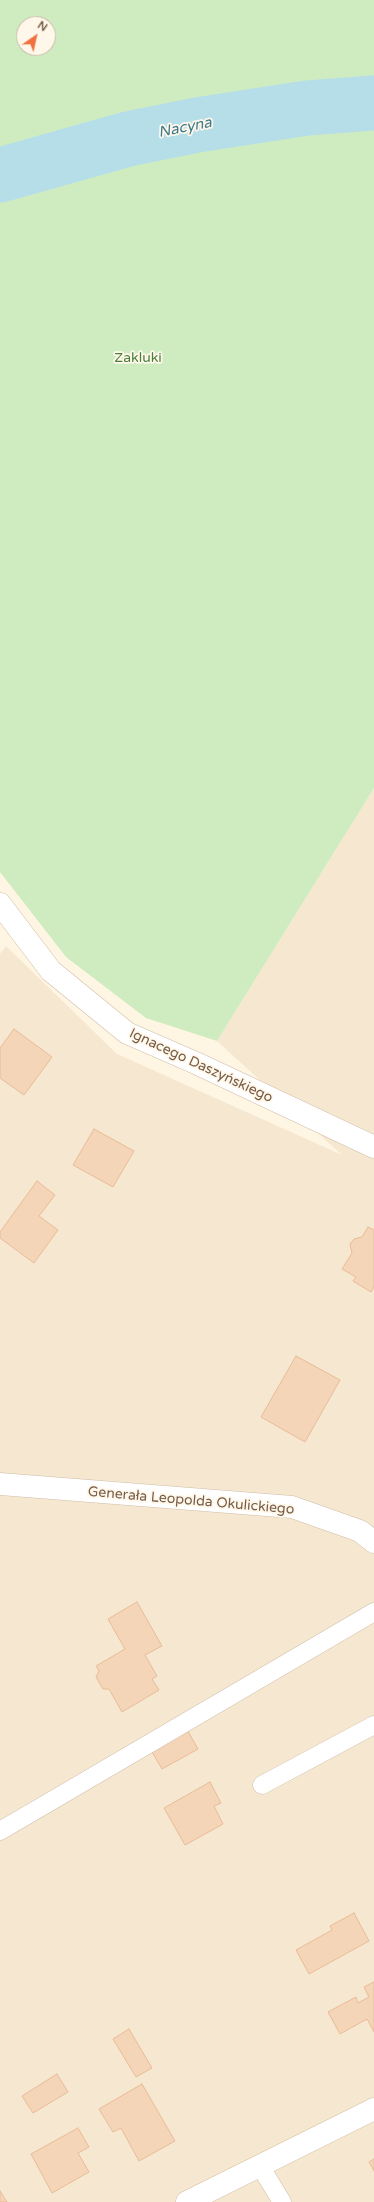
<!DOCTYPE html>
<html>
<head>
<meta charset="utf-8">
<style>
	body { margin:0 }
	#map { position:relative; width:374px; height:2202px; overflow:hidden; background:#fef5e3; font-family:"Varela Round",sans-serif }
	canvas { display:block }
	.north { position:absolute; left:16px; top:16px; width:40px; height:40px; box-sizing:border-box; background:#fff8ea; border:1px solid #c9baa9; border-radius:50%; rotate:34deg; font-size:11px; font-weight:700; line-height:16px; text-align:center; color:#785c47 }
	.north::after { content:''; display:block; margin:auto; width:14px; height:18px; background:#f0733f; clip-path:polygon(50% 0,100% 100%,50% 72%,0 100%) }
</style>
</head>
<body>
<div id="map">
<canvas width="374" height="2202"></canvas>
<div class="north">N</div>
</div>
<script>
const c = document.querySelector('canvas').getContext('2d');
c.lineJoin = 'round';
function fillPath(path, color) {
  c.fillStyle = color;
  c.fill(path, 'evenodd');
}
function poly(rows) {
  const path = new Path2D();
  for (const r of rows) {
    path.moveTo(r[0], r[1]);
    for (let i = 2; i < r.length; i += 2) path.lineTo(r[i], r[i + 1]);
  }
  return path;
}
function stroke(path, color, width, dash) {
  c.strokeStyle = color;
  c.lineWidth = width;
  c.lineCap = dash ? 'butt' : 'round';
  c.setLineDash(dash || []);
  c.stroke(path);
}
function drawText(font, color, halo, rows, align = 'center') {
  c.font = font + ' "Varela Round",sans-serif';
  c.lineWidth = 3.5;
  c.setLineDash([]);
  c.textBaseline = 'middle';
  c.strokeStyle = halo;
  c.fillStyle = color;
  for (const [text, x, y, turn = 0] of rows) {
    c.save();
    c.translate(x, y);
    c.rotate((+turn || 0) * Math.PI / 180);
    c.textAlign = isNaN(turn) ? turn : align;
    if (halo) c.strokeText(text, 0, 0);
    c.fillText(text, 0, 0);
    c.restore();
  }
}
const residential = poly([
	[374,788,374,2202,0,2202,0,954,6,946,117,1054,342,1155,217,1041]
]);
const green = poly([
	[0,0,374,0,374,788,217,1041,146,1018,66,957,0,872],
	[24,24,48,24,48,48,24,48]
]);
const river = poly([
	[0,175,128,139,197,125,307,108,374,103]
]);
const building = poly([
	[14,1029,52,1057,24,1095,0,1078,0,1048,14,1029],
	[94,1129,134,1151,113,1187,73,1165,94,1129],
	[37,1181,55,1195,39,1216,58,1230,34,1263,0,1238,0,1232,37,1181],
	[368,1227,374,1230,374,1287,371,1292,353,1281,356,1277,342,1269,352,1253,350,1244,354,1239,362,1237,368,1227],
	[296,1356,340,1380,305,1442,261,1417,296,1356],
	[137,1602,162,1646,145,1655,157,1676,152,1679,159,1690,122,1712,109,1689,103,1689,96,1677,99,1671,96,1666,125,1649,108,1619,137,1602],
	[184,1724,198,1749,162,1769,148,1745,184,1724],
	[210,1782,221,1803,214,1806,223,1824,185,1845,164,1808,210,1782],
	[354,1913,369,1941,309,1974,296,1950,332,1930,330,1926,354,1913],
	[374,1982,374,2032,367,2019,340,2034,328,2012,356,1997,358,2003,369,1997,364,1987,374,1982],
	[129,2029,152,2068,136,2077,113,2039,129,2029],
	[57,2074,68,2092,33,2113,22,2096,57,2074],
	[142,2084,175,2141,139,2161,121,2128,113,2132,99,2109,142,2084],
	[78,2128,89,2147,78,2153,89,2172,52,2193,31,2154,78,2128],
	[374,2159,374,2171,369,2162,374,2159],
	[0,2191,7,2202,0,2202,0,2191]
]);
const lane = poly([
	[262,1785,374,1725],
	[0,1831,374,1612],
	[260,2166,282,2202]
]);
const street = poly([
	[0,904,51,971,127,1033,198,1064,374,1147],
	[0,1484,292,1507,360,1531,374,1542]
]);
const secondary = poly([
	[187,2202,374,2109]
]);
const parkNames = [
	["Zakluki",138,358]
];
const streetNames = [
	["Ignacego Daszyńskiego",201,1066,25],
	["Generała Leopolda Okulickiego",191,1501,5]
];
const waterNames = [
	["Nacyna",185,128,-11]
];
fillPath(residential, '#f6e7d0');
fillPath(green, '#cfecc0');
stroke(river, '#b6dee9', 55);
fillPath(building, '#f5d5b8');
stroke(building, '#e9bc97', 1);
stroke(lane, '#d0bda9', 19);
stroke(street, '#d0bda9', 23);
stroke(secondary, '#d5bfa8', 23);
stroke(lane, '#fff', 18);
stroke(street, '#fff', 22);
stroke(secondary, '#fff', 22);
drawText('14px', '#4c7f3e', '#fff8ea', parkNames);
drawText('14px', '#785c47', '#fff8ea', streetNames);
drawText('italic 15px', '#3f7a8d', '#fff8ea', waterNames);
</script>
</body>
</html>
